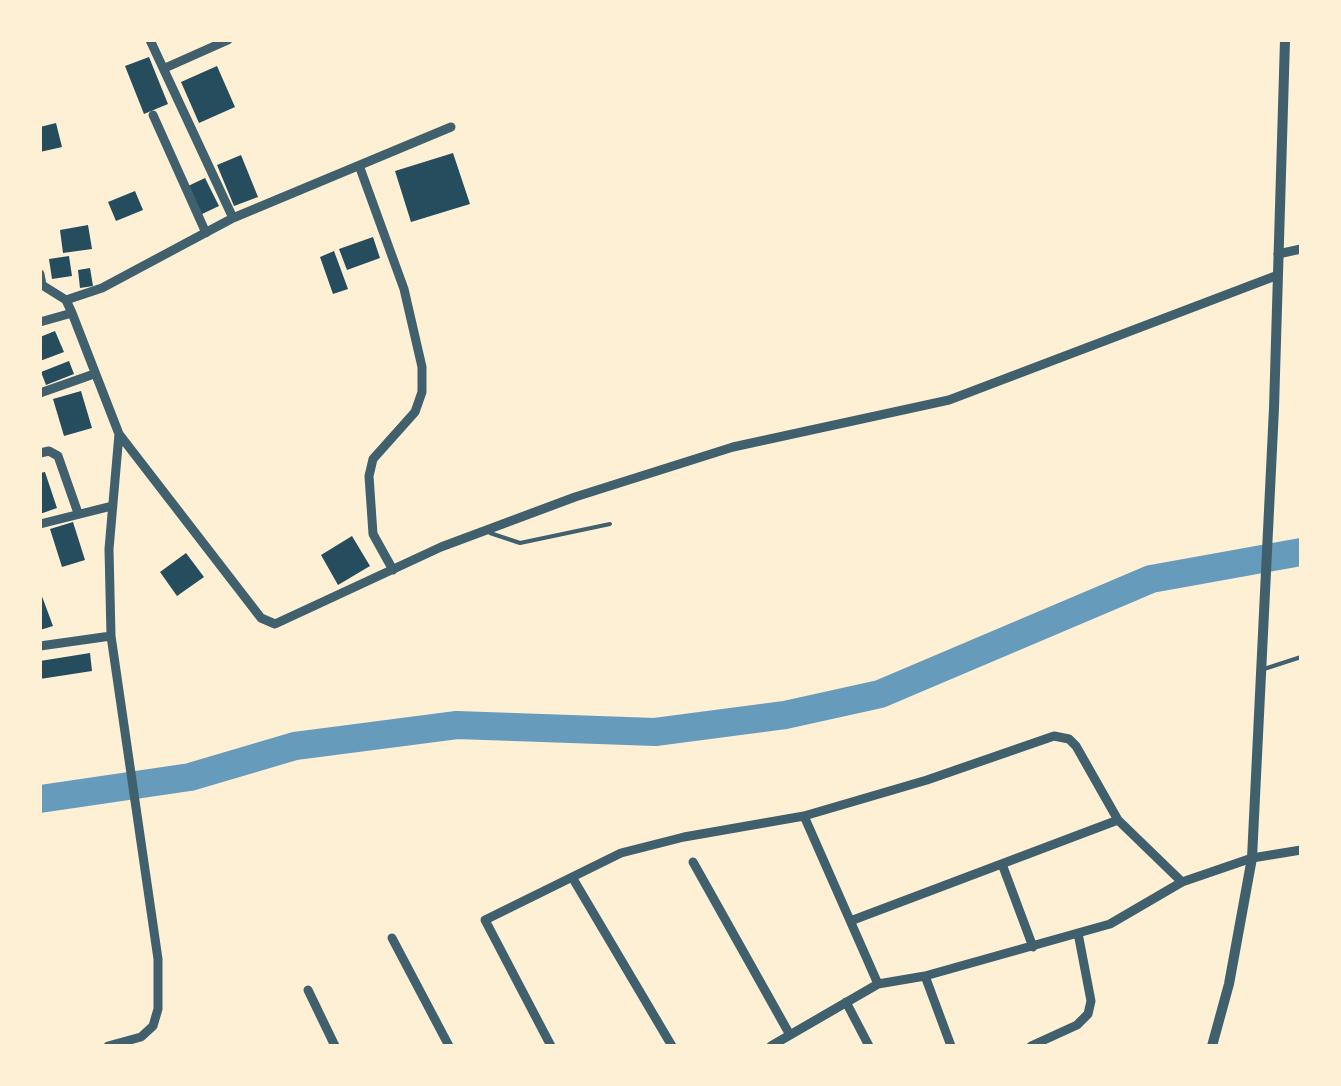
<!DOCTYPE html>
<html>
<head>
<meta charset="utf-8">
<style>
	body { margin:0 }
	#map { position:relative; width:1341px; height:1086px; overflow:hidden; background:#fdf0d5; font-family:Mulish,sans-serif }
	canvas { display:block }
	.frame { position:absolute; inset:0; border:42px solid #fdf0d5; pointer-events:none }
</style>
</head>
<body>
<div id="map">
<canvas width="1341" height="1086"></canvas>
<div class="frame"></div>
</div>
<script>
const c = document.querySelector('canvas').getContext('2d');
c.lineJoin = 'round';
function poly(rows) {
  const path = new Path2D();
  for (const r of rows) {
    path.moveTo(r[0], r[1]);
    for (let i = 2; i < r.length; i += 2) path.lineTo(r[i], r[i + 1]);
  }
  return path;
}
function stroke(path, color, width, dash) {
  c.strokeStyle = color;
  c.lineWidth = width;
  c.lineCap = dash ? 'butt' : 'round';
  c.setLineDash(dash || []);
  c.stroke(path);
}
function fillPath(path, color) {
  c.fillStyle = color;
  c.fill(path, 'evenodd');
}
const river = poly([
	[40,799,190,777,295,746,457,725,655,732,785,715,880,694,1151,579,1301,552]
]);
const building = poly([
	[149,57,168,104,144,114,125,66],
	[217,66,235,107,199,123,181,82],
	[56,123,62,147,40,152,40,127],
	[453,153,470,204,411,222,395,171],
	[241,155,258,197,234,206,217,165],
	[205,178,219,206,200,215,186,187],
	[135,191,143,210,116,221,108,202],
	[88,225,92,249,63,253,60,230],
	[373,237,380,258,347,270,339,249],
	[334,251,348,289,333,294,320,257],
	[69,256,72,276,52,279,49,259],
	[90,268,93,286,80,288,78,270],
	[55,331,64,352,40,361,40,337],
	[69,361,74,374,46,385,41,372],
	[81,391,92,428,64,436,53,399],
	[45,472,57,508,40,514,40,473],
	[73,522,85,560,62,567,50,529],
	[352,536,370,566,338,585,321,555],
	[186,553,204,577,177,596,160,572],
	[40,591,53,626,40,630],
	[90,653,92,671,40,679,40,661]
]);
const service = poly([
	[490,533,520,543,610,524],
	[1264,669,1301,657]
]);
const minor = poly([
	[165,68,228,40],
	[153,115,206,233],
	[360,168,404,289,422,367,422,392,415,412,373,459,369,476,373,534,393,570],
	[233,218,451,127],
	[1278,254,1301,249],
	[40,274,42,285,66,300,72,313,119,434,109,549,111,636,158,959,158,1009,153,1026,141,1037,108,1046],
	[66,300,102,288,233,218,150,40],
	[40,322,72,313],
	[40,393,94,374],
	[119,434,261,618,275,624,441,547,575,497,733,447,949,400,1278,275],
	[40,453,49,451,58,456,78,513],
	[40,524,112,506],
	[40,646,111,636],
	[804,816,878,984],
	[693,862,790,1035],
	[1002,864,1033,947],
	[572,877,672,1046],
	[853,920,1118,820],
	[392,938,449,1046],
	[308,990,335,1046],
	[846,1002,869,1046],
	[551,1046,485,920,621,853,684,837,804,816,927,780,1054,736,1069,739,1076,746,1118,820,1182,882],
	[771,1046,878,984,925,976],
	[951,1046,925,976,1110,924,1182,882,1252,858,1301,850],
	[1031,1046,1077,1025,1088,1014,1091,1001,1078,933]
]);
const tertiary = poly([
	[1212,1046,1229,984,1252,858,1274,408,1285,40]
]);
stroke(river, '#669bbc', 28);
fillPath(building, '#264d5e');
stroke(service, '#3f606c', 4);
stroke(minor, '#3f606c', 9);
stroke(tertiary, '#3f606c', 10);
</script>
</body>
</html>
